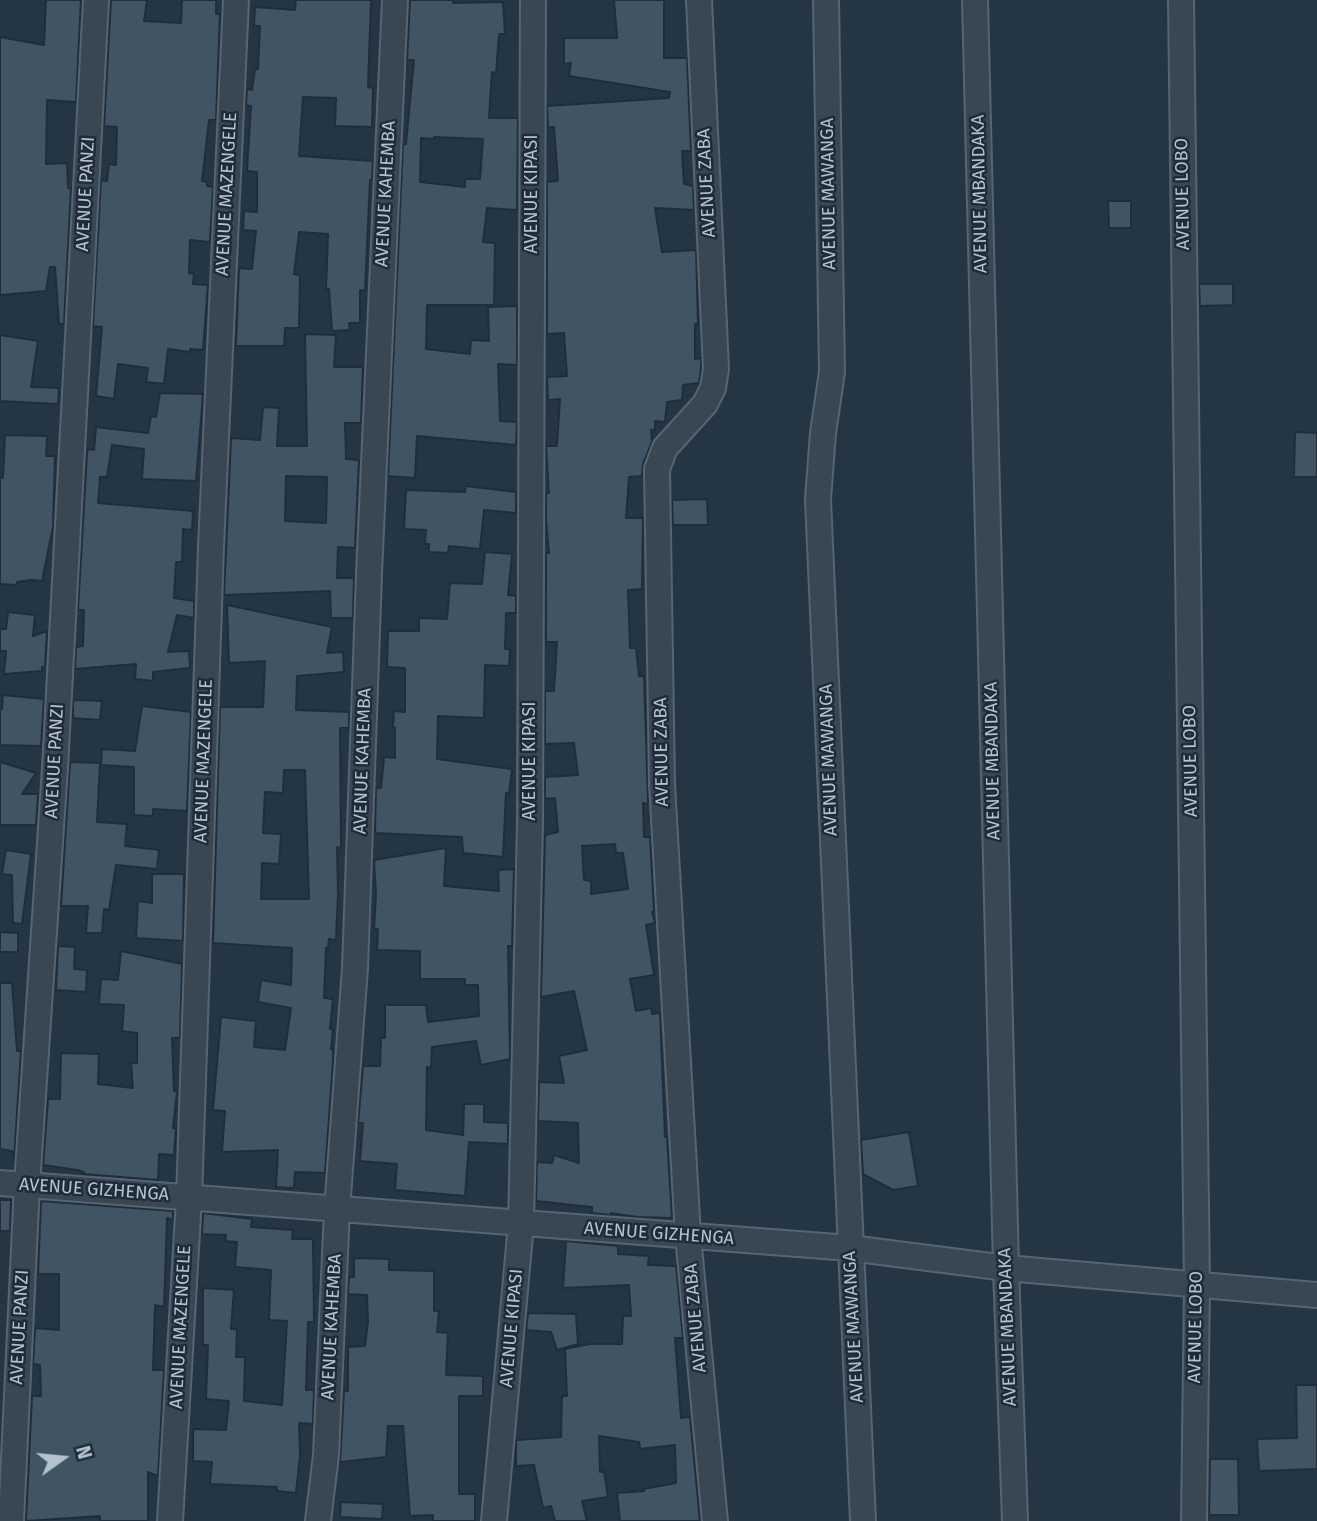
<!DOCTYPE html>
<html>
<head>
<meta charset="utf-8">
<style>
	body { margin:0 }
	#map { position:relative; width:1317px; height:1521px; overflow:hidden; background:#243544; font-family:"Fira Sans",sans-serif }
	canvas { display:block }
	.north { position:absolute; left:28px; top:1423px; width:70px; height:70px; -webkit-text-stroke:5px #1e2c39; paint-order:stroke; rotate:75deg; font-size:19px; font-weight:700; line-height:28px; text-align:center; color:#b6c1cd }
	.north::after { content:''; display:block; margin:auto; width:24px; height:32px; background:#b6c1cd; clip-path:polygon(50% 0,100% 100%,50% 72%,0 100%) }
</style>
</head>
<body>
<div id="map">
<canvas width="1317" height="1521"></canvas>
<div class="north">N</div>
</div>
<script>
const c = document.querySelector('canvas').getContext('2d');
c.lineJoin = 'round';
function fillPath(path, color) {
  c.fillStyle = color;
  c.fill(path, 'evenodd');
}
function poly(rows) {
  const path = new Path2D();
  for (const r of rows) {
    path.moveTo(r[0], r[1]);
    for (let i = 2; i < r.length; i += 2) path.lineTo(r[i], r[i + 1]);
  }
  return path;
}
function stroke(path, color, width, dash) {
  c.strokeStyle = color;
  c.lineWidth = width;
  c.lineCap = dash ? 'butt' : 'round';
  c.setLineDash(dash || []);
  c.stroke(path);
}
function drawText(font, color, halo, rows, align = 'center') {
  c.font = font + ' "Fira Sans",sans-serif';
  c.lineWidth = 5;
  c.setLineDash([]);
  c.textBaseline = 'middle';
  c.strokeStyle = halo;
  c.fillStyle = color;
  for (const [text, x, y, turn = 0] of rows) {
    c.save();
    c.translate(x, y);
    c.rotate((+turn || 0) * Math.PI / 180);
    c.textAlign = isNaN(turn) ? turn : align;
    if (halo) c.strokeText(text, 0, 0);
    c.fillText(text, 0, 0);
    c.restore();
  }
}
const building = poly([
	[46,0,81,0,76,102,47,100,46,164,67,163,68,188,71,188,64,324,59,324,55,267,50,267,46,291,0,295,0,37,44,45,46,0],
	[111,0,147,0,144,21,181,23,182,0,216,0,216,14,220,14,216,120,209,120,202,181,207,182,207,186,213,187,210,242,190,240,189,273,194,274,193,284,208,285,203,350,190,349,190,352,168,349,164,384,146,382,148,368,118,364,114,399,96,396,102,327,93,326,101,180,107,181,109,164,116,165,117,127,104,126,111,0],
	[296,0,371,0,368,87,373,88,372,127,335,126,336,98,303,97,299,156,373,161,372,180,370,180,365,291,360,290,360,323,349,323,350,330,332,331,329,289,326,289,328,234,299,232,294,274,300,275,299,328,285,328,284,346,236,346,239,268,252,269,256,231,243,230,244,211,257,212,257,172,247,171,251,106,246,105,247,89,252,90,255,69,258,69,260,26,254,26,255,7,295,10,296,0],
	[410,0,453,0,453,3,503,2,505,34,499,34,496,73,492,72,489,118,518,118,517,210,487,208,483,242,495,243,494,305,427,305,426,349,470,354,471,340,489,341,488,307,517,306,517,365,498,364,500,421,517,422,516,445,417,436,415,478,388,476,403,144,406,144,414,60,407,60,410,0],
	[434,137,483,139,480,179,465,179,465,187,420,182,421,138,434,139,434,137],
	[614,0,664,0,664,58,687,58,691,151,682,151,684,184,693,186,694,210,655,208,662,252,696,250,698,324,695,324,695,359,701,358,701,368,699,383,683,385,682,400,667,402,665,422,655,421,655,430,651,430,652,442,643,464,642,476,629,477,626,518,643,518,642,589,628,590,630,648,636,648,639,676,644,676,648,800,648,804,643,803,644,837,650,837,654,911,652,912,655,923,646,925,654,975,630,979,636,1011,651,1008,652,1014,660,1013,665,1137,667,1137,672,1218,637,1217,611,1213,611,1215,592,1213,592,1207,536,1201,537,1162,552,1163,554,1155,579,1163,578,1123,538,1121,539,1082,564,1083,559,1056,587,1050,574,991,541,997,545,835,558,832,555,798,545,799,545,777,578,775,574,743,545,744,545,691,554,691,557,642,546,642,546,553,549,553,546,519,546,493,549,493,546,446,557,446,560,399,548,400,547,377,567,376,564,333,547,334,547,182,558,181,554,127,548,128,547,106,669,98,670,92,569,76,571,63,564,64,564,38,617,38,614,0],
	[615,844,616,853,623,853,628,889,591,894,591,881,584,880,582,846,615,844],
	[1108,201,1131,201,1131,228,1109,228,1108,201],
	[1199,284,1233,284,1233,305,1200,306,1199,284],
	[305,334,336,335,334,367,363,367,361,423,345,423,346,459,359,460,355,548,338,547,337,578,354,578,353,618,331,618,330,591,224,595,231,438,260,440,263,407,279,408,277,446,307,446,305,334],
	[286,476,327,477,326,523,285,521,286,476],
	[0,335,38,341,31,387,59,388,58,404,0,401,0,335],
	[160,393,203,394,196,481,142,479,144,449,112,445,107,477,100,477,98,503,193,511,192,530,183,529,182,562,176,562,174,598,194,601,194,618,177,615,168,652,189,651,190,668,153,672,153,681,135,679,136,664,75,669,76,647,83,646,84,610,78,610,87,453,88,449,94,450,96,427,148,433,151,416,156,417,160,393],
	[1295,432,1317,433,1317,477,1294,477,1295,432],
	[5,435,47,436,46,456,55,456,53,527,42,581,31,580,17,582,17,585,0,584,0,477,3,478,5,435],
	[466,486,516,492,516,513,484,510,480,549,449,546,448,553,429,552,429,544,425,544,426,530,404,529,406,490,465,492,466,486],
	[707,499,708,525,673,525,672,500,707,499],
	[485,552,512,554,508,595,516,596,516,613,506,613,505,649,510,649,509,666,485,665,484,718,438,716,437,759,512,769,509,794,506,793,503,857,463,853,462,837,375,833,376,788,381,788,384,757,395,758,395,728,393,727,394,711,405,712,405,668,387,667,388,631,419,631,419,618,447,619,450,583,482,584,485,552],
	[227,605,332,627,327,653,343,652,344,672,297,676,296,710,349,712,349,728,340,728,341,848,337,847,338,894,336,940,329,939,328,948,326,948,324,998,333,999,330,1029,333,1029,331,1049,333,1049,333,1061,325,1173,295,1172,294,1188,276,1187,278,1150,222,1152,225,1111,213,1110,221,1017,256,1021,254,1047,285,1050,291,1008,258,1002,261,980,291,985,292,948,213,943,220,707,263,707,265,661,229,663,227,605],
	[284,770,305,770,309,899,261,899,262,863,279,864,281,834,263,833,265,792,283,793,284,770],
	[8,612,35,615,33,636,47,631,45,667,42,667,42,671,4,674,6,651,0,651,0,629,6,629,8,612],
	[3,695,44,699,41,746,0,745,0,709,2,709,3,695],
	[76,700,102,701,100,720,73,718,73,701,76,700],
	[142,706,191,712,187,811,153,809,153,816,134,815,134,767,101,765,102,749,135,751,142,706],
	[0,762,36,773,22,794,38,794,36,825,0,825,0,762],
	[70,762,100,763,97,822,127,824,125,846,159,850,157,869,116,865,109,910,104,909,102,933,86,933,88,906,61,906,70,762],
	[446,848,444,886,499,891,498,870,514,869,512,946,508,946,510,1059,481,1065,476,1041,432,1047,431,1068,427,1067,426,1130,463,1135,464,1104,484,1104,484,1122,508,1123,508,1144,469,1142,465,1196,395,1190,397,1164,360,1161,363,1123,358,1123,363,1066,380,1066,381,1038,385,1038,385,1005,426,1005,428,1022,479,1016,478,985,465,985,465,979,420,979,420,951,377,950,378,929,374,929,376,895,374,860,446,848],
	[6,850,31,854,22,924,13,923,12,875,2,874,6,850],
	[152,874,184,874,183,941,136,938,138,901,152,903,152,874],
	[0,932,18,933,18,952,0,952,0,932],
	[58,946,75,947,74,969,87,970,86,992,56,990,58,946],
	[121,951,182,964,180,1038,172,1038,174,1091,177,1091,173,1128,176,1128,174,1155,159,1154,158,1180,84,1174,84,1172,77,1170,43,1165,48,1099,60,1099,61,1053,99,1054,98,1084,133,1088,131,1063,137,1063,137,1033,122,1031,124,1005,99,1004,101,979,118,980,121,951],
	[0,983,12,983,17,1051,21,1051,14,1160,12,1151,0,1149,0,983],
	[909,1132,918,1186,893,1190,863,1174,861,1140,909,1132],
	[0,1200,11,1200,10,1231,0,1231,0,1200],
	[41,1201,173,1211,173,1220,167,1218,164,1307,155,1305,153,1370,164,1370,158,1476,148,1472,148,1521,100,1521,100,1516,26,1521,32,1396,41,1396,40,1365,33,1364,35,1328,59,1330,59,1274,38,1274,41,1201],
	[203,1213,252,1219,251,1227,293,1230,292,1239,313,1239,314,1322,308,1322,306,1390,314,1390,313,1424,299,1423,300,1455,296,1493,277,1491,277,1487,210,1484,212,1462,193,1461,193,1429,226,1430,229,1401,206,1399,208,1345,203,1345,203,1288,234,1290,231,1329,237,1329,236,1357,245,1357,244,1401,282,1405,287,1321,269,1320,271,1270,235,1267,237,1242,225,1241,226,1235,202,1234,203,1213],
	[566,1241,618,1246,618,1254,649,1256,648,1265,676,1266,683,1338,675,1338,681,1418,690,1417,700,1521,620,1521,617,1493,644,1491,643,1489,676,1483,675,1445,640,1449,639,1442,599,1436,600,1472,604,1471,608,1497,582,1501,587,1521,555,1521,551,1506,543,1508,534,1465,516,1466,516,1440,561,1437,562,1396,567,1396,565,1349,590,1344,622,1344,623,1316,631,1316,629,1285,563,1288,566,1241],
	[354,1258,389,1259,389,1270,434,1271,434,1311,439,1311,437,1332,448,1333,446,1375,483,1376,483,1396,459,1396,459,1494,475,1494,475,1521,433,1521,433,1515,410,1516,403,1426,388,1426,386,1457,340,1462,344,1391,348,1391,348,1347,365,1346,368,1322,367,1295,348,1294,349,1277,354,1277,354,1258],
	[528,1313,576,1314,578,1344,557,1350,551,1332,526,1330,528,1313],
	[1296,1385,1317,1385,1317,1469,1259,1471,1257,1439,1297,1438,1296,1385],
	[1210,1459,1238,1459,1239,1515,1209,1515,1210,1459],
	[341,1502,383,1504,382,1519,340,1517,341,1502]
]);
const minor = poly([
	[699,0,716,369,713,388,705,404,665,448,657,469,662,784,688,1236,715,1521],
	[826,0,832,372,823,433,818,499,863,1521],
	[975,0,1006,1268,1015,1521],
	[1181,0,1197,1285,1194,1521],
	[0,1183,850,1248,1006,1268,1317,1295],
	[11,1521,27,1185,55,768,96,0],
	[170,1521,189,1198,211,547,236,0],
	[318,1521,326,1455,337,1210,355,968,369,574,395,0],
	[494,1521,521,1224,530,823,533,0]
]);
const streetNames = [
	["AVENUE ZABA",707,183,-93],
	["AVENUE PANZI",86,194,-87],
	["AVENUE MAZENGELE",227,194,-87],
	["AVENUE KAHEMBA",386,194,-87],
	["AVENUE KIPASI",532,194,-90],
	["AVENUE MAWANGA",829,194,-91],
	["AVENUE MBANDAKA",980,194,-91],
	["AVENUE LOBO",1183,194,-91],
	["AVENUE ZABA",662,752,-91],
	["AVENUE MAWANGA",829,760,-92],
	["AVENUE PANZI",55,761,-87],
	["AVENUE MAZENGELE",204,761,-88],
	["AVENUE KAHEMBA",363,761,-88],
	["AVENUE KIPASI",530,761,-90],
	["AVENUE MBANDAKA",993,761,-91],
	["AVENUE LOBO",1191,761,-91],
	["AVENUE GIZHENGA",94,1190,4],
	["AVENUE GIZHENGA",659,1234,4],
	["AVENUE ZABA",696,1318,-95],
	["AVENUE PANZI",20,1327,-87],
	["AVENUE MAZENGELE",181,1327,-87],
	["AVENUE KAHEMBA",332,1327,-87],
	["AVENUE MAWANGA",854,1327,-93],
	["AVENUE MBANDAKA",1008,1327,-92],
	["AVENUE LOBO",1196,1327,-89],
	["AVENUE KIPASI",512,1328,-85]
];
fillPath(building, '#405463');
stroke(building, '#202e3b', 2);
stroke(minor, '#576471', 28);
stroke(minor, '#394753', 24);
drawText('18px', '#b6c1cd', '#1e2c39', streetNames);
</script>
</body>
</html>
